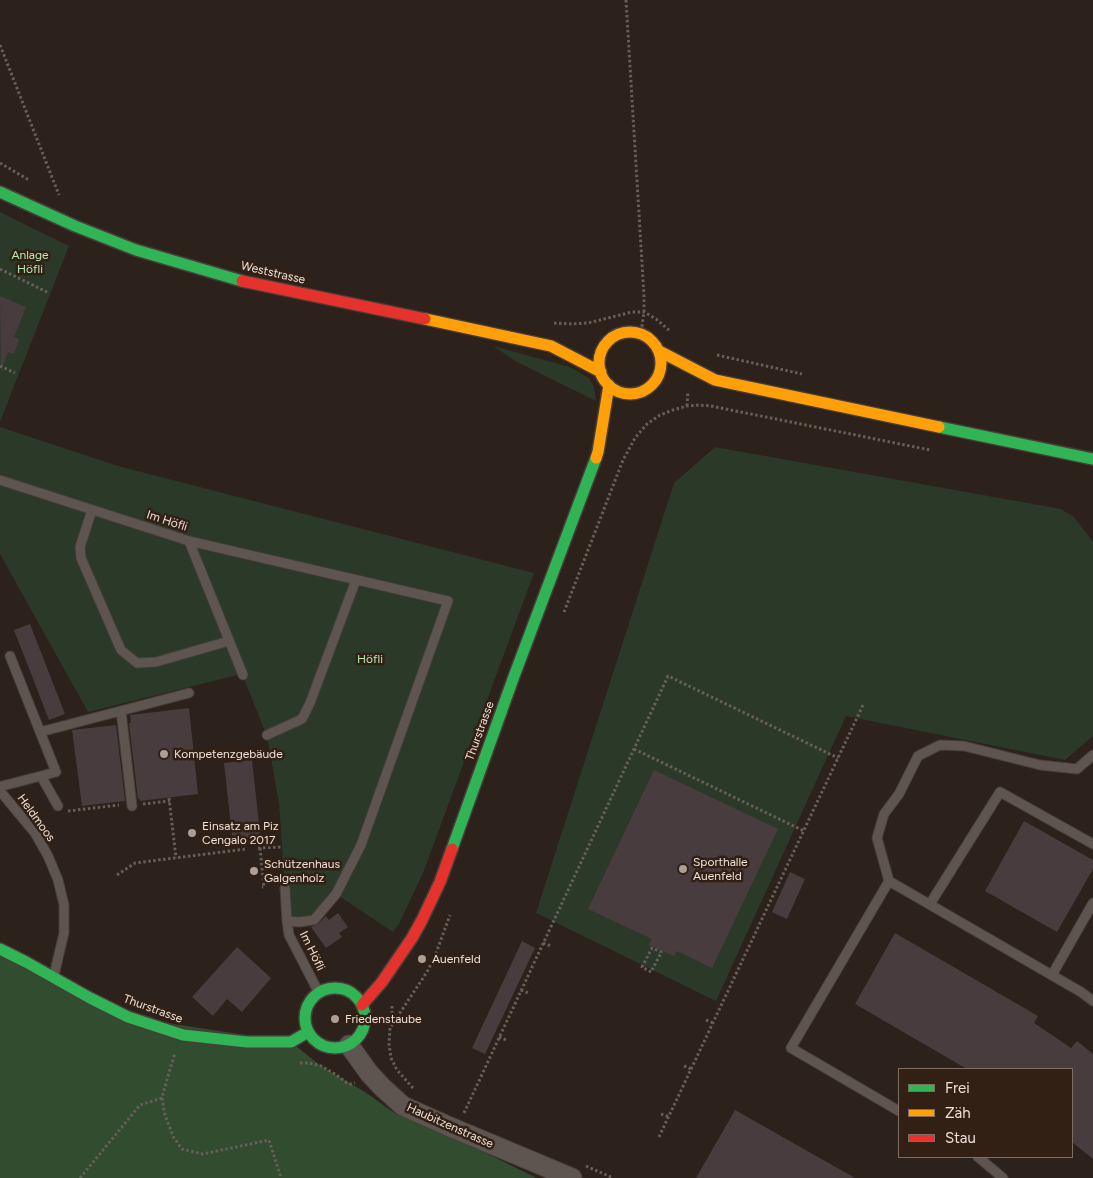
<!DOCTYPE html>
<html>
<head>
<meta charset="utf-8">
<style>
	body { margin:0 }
	#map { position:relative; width:1093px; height:1178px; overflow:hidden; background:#2c211b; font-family:Figtree,sans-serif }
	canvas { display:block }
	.legend { position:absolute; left:898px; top:1068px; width:175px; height:90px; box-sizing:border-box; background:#332014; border:1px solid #7e6d63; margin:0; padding:6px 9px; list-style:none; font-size:15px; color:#eee1d9 }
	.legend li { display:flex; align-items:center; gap:10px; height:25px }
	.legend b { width:25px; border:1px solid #7e6d63 }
</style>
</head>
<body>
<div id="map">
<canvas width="1093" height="1178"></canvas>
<ul class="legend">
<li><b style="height:6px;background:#30b455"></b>Frei</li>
<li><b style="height:6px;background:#ff9f0a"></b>Zäh</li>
<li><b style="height:6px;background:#e5322d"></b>Stau</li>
</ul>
</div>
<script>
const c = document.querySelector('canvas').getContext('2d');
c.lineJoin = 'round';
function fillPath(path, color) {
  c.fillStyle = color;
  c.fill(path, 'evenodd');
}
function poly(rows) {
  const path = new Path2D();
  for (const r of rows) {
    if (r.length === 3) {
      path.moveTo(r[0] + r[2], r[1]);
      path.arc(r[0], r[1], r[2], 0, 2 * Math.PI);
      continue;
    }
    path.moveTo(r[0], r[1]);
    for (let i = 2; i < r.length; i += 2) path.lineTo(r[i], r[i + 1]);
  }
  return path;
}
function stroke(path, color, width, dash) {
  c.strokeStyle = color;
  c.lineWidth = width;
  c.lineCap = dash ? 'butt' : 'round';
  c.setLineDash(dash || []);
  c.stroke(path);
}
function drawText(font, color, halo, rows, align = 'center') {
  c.font = font + ' Figtree,sans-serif';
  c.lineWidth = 5;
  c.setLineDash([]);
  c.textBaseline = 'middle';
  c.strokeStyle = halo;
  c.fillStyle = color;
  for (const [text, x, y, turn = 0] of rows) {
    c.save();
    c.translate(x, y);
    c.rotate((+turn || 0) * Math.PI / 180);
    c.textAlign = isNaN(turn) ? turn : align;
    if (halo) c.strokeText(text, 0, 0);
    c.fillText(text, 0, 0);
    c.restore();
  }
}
const green = poly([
	[0,212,69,246,0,422],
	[493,346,570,367,589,378,593,385,595,393,596,401,517,362],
	[0,427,118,466,534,573,423,873,399,924,393,932,336,894,314,920,287,921,279,803,267,736,242,674,88,712,0,554],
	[715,447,1061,509,1074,517,1093,542,1093,736,1065,760,846,716,716,1001,536,913,674,483]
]);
const forest = poly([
	[0,950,128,1017,291,1042,321,1066,365,1092,396,1114,445,1133,537,1178,0,1178]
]);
const building = poly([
	[0,296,26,307,14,337,19,339,14,354,8,352,1,371],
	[30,624,65,714,49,720,14,630],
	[189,708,198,794,140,801,140,799,138,799,129,723,131,723,130,715],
	[116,725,125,801,82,806,72,730],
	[252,760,261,842,233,845,224,763],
	[654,770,778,829,712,968,677,951,674,956,649,945,652,939,588,909],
	[1024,821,1093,860,1093,869,1057,932,985,891],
	[790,872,805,879,787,919,772,912],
	[338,913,348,927,339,933,342,937,326,948,311,927,318,924,326,916,329,920],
	[895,933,1038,1016,1034,1023,1071,1048,1077,1041,1093,1054,1093,1159,1072,1142,1072,1069,967,1069,855,1004],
	[522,941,535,948,485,1054,472,1048],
	[237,947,271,978,242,1012,227,999,213,1016,192,997],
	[735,1110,855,1178,696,1178]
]);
const path = poly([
	[626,0,644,296,644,312,641,333],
	[0,45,59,195],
	[0,163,29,180],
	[0,269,49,293],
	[554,323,572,324,588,323,632,312,644,312,656,319,670,331],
	[717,355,802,374],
	[0,366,15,373],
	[687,406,688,391],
	[564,612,623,460,635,438,647,424,660,415,673,410,687,406,699,405,711,406,930,450],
	[634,749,804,831],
	[169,798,176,858],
	[143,804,170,801],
	[68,811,119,805],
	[258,848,282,847],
	[260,848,264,887,262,887],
	[117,875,135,863,246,849],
	[543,943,551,946],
	[652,970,662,951],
	[651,972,642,967,652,948,661,952],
	[521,990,528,993],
	[392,1006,392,1017,395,1020],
	[706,1020,713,1023],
	[499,1037,506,1040],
	[300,1063,309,1063,321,1066,335,1074,347,1083,351,1084,355,1083],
	[684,1066,691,1069],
	[413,1088,397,1070,391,1058,389,1044,390,1028,427,972,435,956,450,915],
	[162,1098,165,1115,174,1138,182,1149,203,1154,269,1140,281,1178],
	[464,1113,668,676,838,758],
	[661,1114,669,1117],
	[659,1137,863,705],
	[586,1166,613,1178],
	[80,1178,140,1105,162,1098,170,1069,175,1053]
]);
const lane = poly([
	[0,480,189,541,243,675],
	[92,510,80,547,81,558,121,650,137,663,156,662,229,641],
	[189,541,448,601,361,845,336,894,314,920,299,922,287,921],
	[10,656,56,772,41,776],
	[121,711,132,806],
	[40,732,189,693],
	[267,735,302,719,310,703,356,580],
	[0,788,2,786,41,776,58,806],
	[0,791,35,833,48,856,58,880,64,905,64,933,54,975],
	[889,881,877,838,884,814,899,794,918,756,940,745,964,746,1040,765,1077,769,1093,755],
	[285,888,287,921,289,935,319,993],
	[930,904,1000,792,1093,844],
	[1052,975,1093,903],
	[899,1111,791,1048,889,881,1081,992,1093,1001],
	[978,1157,1003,1178]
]);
const street = poly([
	[349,1045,369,1073,382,1087,403,1106,448,1126,572,1178]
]);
const fast = poly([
	[0,192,75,226,136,250,242,281],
	[939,427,1093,459],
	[452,849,513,679,596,458],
	[0,949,26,962,90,998,128,1017,183,1035,247,1042,291,1042,308,1032],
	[335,1018,30]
]);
const slow = poly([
	[425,319,551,346,601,372],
	[630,363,31],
	[659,351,715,380,939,427],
	[596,458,598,452,609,385]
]);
const jam = poly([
	[242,281,425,319],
	[362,1005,382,982,412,938,422,920,440,882,452,849]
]);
const markers = [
	[164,754,5,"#aa9e96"],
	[192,833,5,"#aa9e96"],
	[683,869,5,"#aa9e96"],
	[254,871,5,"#aa9e96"],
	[422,959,5,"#aa9e96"],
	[335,1019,5,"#aa9e96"]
];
const parkNames = [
	["Anlage",30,255],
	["Höfli",30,269],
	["Höfli",370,659]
];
const streetNames = [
	["Weststrasse",273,273,13],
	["Im Höfli",167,521,18],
	["Thurstrasse",480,731,-70],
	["Heldmoos",36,818,54],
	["Im Höfli",312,951,64],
	["Thurstrasse",153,1009,20],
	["Haubitzenstrasse",450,1126,24]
];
const poiNames = [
	["Kompetenzgebäude",174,754],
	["Einsatz am Piz",202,826],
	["Cengalo 2017",202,840],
	["Sporthalle",693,862],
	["Auenfeld",693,876],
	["Schützenhaus",264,864],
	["Galgenholz",264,878],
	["Auenfeld",432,959],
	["Friedenstaube",345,1019]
];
fillPath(green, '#2b3929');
fillPath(forest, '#324c30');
fillPath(building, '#493c3f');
stroke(lane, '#483e39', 11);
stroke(street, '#483e39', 21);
stroke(fast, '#483e39', 14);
stroke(slow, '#483e39', 14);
stroke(jam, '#483e39', 14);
stroke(path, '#665e59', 3, [2.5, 2.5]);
stroke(lane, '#5e5550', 9);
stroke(street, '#5e5550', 19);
stroke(fast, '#30b455', 11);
stroke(slow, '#ff9f0a', 11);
stroke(jam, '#e5322d', 11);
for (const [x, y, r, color] of markers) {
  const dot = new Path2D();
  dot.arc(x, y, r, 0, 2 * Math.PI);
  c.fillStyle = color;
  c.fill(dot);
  stroke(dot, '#332014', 2);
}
drawText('12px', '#b5ebb3', '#332014', parkNames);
drawText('12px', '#eee1d9', '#332014', streetNames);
drawText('12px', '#eee1d9', '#332014', poiNames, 'left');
</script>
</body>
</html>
